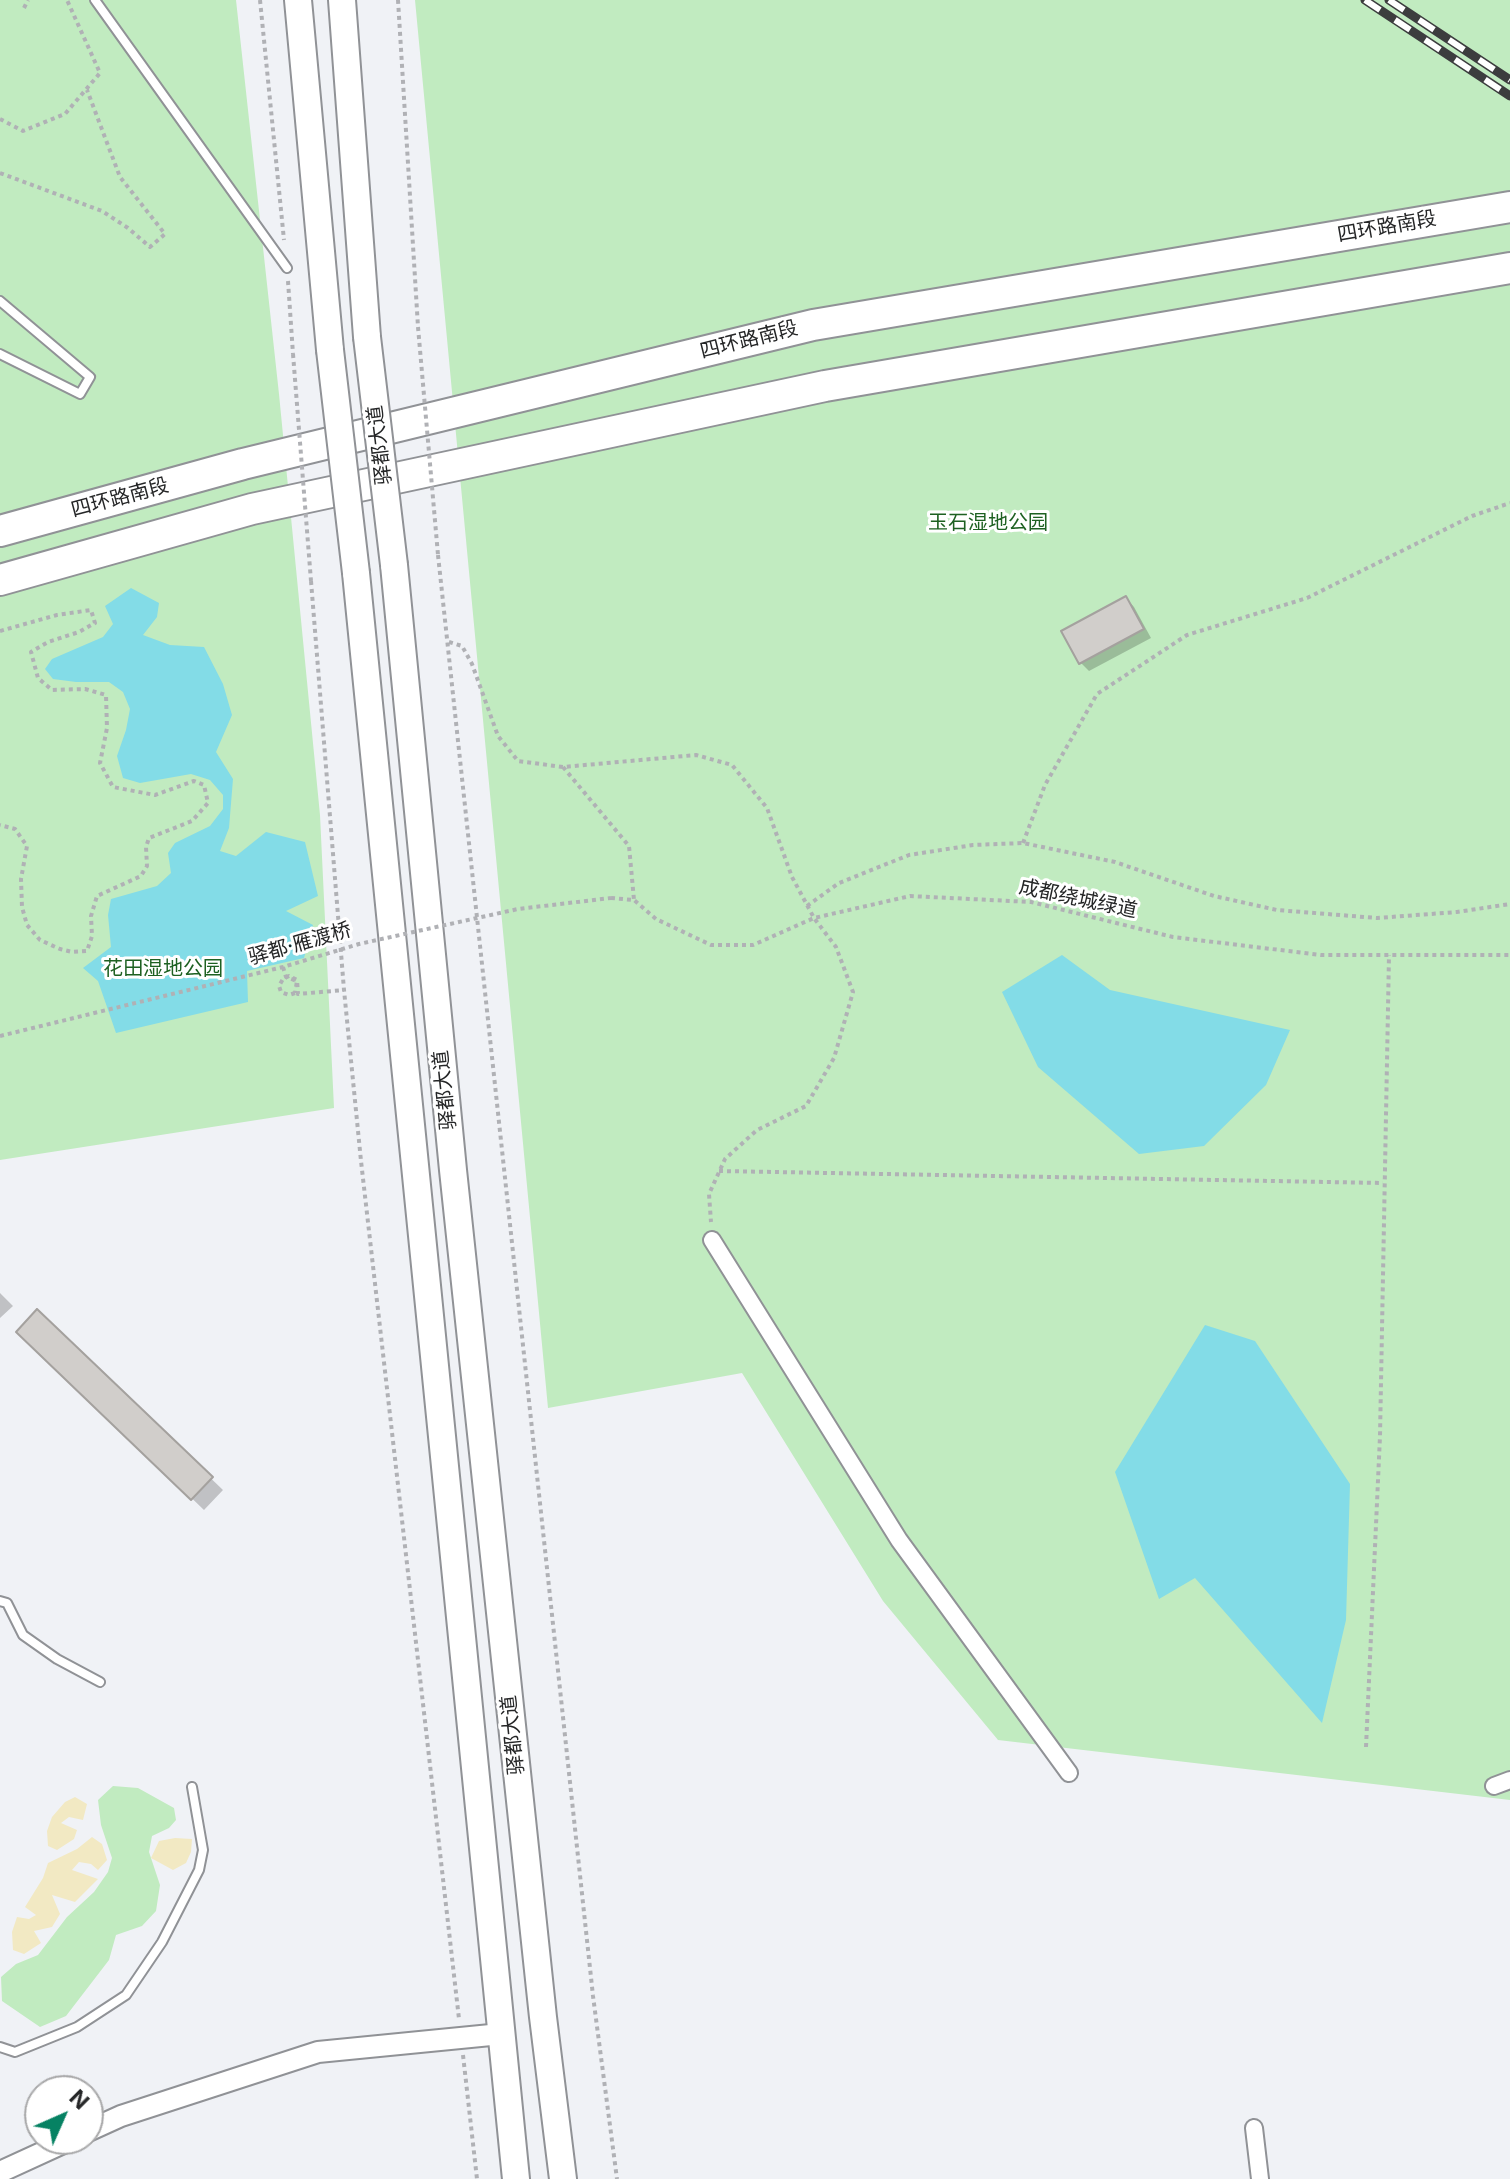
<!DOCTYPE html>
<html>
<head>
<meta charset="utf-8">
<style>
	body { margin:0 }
	#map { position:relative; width:1510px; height:2179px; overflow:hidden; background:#f0f2f6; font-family:Inter,sans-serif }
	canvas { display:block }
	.north { position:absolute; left:24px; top:2075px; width:80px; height:80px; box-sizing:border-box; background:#fff; border:2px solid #a8a8a9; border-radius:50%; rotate:45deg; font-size:22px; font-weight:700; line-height:32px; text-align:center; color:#252627 }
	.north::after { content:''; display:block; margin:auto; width:28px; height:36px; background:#068263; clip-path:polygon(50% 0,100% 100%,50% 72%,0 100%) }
</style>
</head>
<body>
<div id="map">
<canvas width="1510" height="2179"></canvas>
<div class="north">N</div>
</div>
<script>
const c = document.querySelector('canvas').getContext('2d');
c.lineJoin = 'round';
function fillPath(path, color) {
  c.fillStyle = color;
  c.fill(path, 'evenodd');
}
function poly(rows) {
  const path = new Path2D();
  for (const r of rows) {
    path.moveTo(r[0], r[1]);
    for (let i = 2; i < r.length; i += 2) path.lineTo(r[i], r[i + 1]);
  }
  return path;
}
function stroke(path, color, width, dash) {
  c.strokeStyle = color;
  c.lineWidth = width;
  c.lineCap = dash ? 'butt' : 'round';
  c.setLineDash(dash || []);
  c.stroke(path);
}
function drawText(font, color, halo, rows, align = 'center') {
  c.font = font + ' Inter,"Noto Sans SC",sans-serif';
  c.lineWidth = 6;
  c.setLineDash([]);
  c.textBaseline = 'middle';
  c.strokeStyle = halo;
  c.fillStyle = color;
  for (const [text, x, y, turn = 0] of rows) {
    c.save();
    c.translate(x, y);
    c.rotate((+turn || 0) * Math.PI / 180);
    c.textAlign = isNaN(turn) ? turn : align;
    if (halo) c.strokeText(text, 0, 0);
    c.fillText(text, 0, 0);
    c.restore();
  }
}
const green = poly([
	[0,0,236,0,279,394,320,815,334,1108,0,1160],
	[415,0,1510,0,1510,1800,998,1740,883,1601,742,1373,548,1408],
	[113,1786,138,1788,174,1808,176,1820,169,1828,152,1836,149,1852,160,1885,156,1911,142,1926,116,1935,109,1960,66,2016,40,2027,2,2001,1,1977,16,1964,38,1955,67,1917,94,1892,108,1872,112,1858,101,1825,98,1800]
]);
const sand = poly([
	[75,1797,87,1804,83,1820,69,1817,61,1823,77,1830,74,1839,57,1850,48,1846,47,1831,52,1817,65,1802],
	[92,1837,102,1844,107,1860,98,1870,91,1864,79,1862,72,1870,98,1879,75,1902,52,1895,60,1914,52,1927,34,1931,41,1943,24,1954,13,1950,12,1932,17,1917,29,1919,36,1915,25,1907,43,1878,48,1863,77,1849],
	[175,1838,192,1839,191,1852,186,1863,173,1870,151,1858,159,1841]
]);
const water = poly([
	[131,588,159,603,157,617,143,635,170,645,204,647,223,684,232,715,216,752,233,779,229,828,220,851,236,856,266,832,305,842,318,896,286,911,313,925,304,958,247,971,248,1002,116,1033,98,981,83,968,111,947,108,915,111,899,157,886,171,873,168,853,175,843,210,826,223,809,223,795,210,780,191,774,140,783,123,778,117,756,126,730,130,709,123,692,109,682,76,682,53,679,45,669,52,659,103,637,113,624,105,606],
	[1062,955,1110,990,1290,1030,1266,1085,1204,1146,1139,1154,1038,1067,1002,992],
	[1205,1325,1255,1341,1350,1484,1346,1620,1322,1723,1195,1578,1159,1599,1115,1472]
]);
const shadow = poly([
	[1126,598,1134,607,1151,638,1089,671,1081,663],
	[0,1293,13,1306,0,1318],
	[38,1312,223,1490,204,1510,19,1332]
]);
const building = poly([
	[1126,596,1144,629,1079,664,1061,631,1126,596],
	[37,1309,213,1477,191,1500,16,1332,37,1309]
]);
const path = poly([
	[260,0,284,240],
	[398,0,418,327],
	[24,8,28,0],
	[0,119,23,131,65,114,100,73,67,0],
	[0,173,102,211,128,228,150,247,165,234,120,177,87,90],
	[288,281,293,354],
	[438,555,593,1996,617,2179],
	[311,581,344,990,361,1161,459,2019],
	[0,631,57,615,91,610,95,623,79,632,48,642,31,652,38,678,52,690,85,689,106,695,107,728,100,763,113,787,155,795,194,781,204,785,208,803,192,821,149,838,146,847,147,866,141,876,97,896,91,916,92,936,87,951,72,952,60,949,40,940,27,925,22,907,21,879,27,846,15,829,0,825],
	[449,642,462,646,472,664,498,736,518,761,563,767,696,755,732,765,767,808,792,877,814,918,836,947,853,992,834,1058,806,1106,757,1130,725,1159,709,1194,711,1222],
	[563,767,629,846,634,900],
	[1023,843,1045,785,1097,694,1187,635,1307,598,1472,516,1510,503],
	[611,898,634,900,656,919,711,945,753,945,814,918,910,896,1031,902,1173,937,1321,955,1510,955],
	[807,906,839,883,909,855,973,845,1023,843,1115,862,1214,896,1277,910,1377,918,1457,912,1510,904],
	[295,993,289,995,281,992,279,986,283,979,289,976,297,980,298,994,344,990],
	[719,1171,1383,1183],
	[1366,1747,1380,1436,1389,955],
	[463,2055,477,2179]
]);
const service = poly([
	[95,0,287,268],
	[0,301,90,377,80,394,0,354],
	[0,1601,7,1603,23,1635,57,1659,100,1682],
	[0,2047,15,2052,77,2027,126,1995,162,1942,199,1870,203,1850,192,1787]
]);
const minor = poly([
	[712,1240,899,1540,1069,1773],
	[1494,1786,1510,1780],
	[1254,2128,1260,2179]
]);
const tertiary = poly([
	[88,2131,121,2116,318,2052,501,2034],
	[0,2172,72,2139]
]);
const primary = poly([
	[298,0,330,350],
	[342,0,367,337],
	[394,565,453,1170,543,2017,563,2179],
	[356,573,516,2179]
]);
const motorway = poly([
	[0,531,243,464,813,325,1510,207],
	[0,580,252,509,825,386,1510,268]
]);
const rail = poly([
	[1365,0,1510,96],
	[1389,0,1510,80]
]);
const pathBridge = poly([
	[418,327,438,555],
	[293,354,311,581],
	[283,967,286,977,297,981,295,993],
	[0,1036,283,967,359,944,518,909,611,898]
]);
const primaryBridge = poly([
	[367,337,394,565],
	[330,350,356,573]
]);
const streetNames = [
	["四环路南段",1387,227,-10],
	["四环路南段",749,340,-14],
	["驿都大道",380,445,-97],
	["四环路南段",120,498,-15],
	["成都绕城绿道",1078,899,12],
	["驿都·雁渡桥",300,944,-16],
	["驿都大道",445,1090,-96],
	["驿都大道",513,1735,-96]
];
const parkNames = [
	["玉石湿地公园",988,523],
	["花田湿地公园",163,969]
];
fillPath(green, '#c1ebc0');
fillPath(sand, '#f2e9c3');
fillPath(water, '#83dce7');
fillPath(shadow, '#0003');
fillPath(building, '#d1cecb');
stroke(building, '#a4a19e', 2);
stroke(service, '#909296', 12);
stroke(minor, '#909296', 20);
stroke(tertiary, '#909296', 24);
stroke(primary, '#909296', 30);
stroke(motorway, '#909296', 34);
stroke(path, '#b0b1b5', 4, [4, 4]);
stroke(service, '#fff', 8);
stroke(minor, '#fff', 16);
stroke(tertiary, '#fff', 20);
stroke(primary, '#fff', 26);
stroke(motorway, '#fff', 30);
stroke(rail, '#3c3d3e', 9);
stroke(rail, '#fff', 6, [18]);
stroke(primaryBridge, '#909296', 30, []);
stroke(pathBridge, '#b0b1b5', 4, [4, 4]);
stroke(primaryBridge, '#fff', 26);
drawText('20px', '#252627', '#fff', streetNames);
drawText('20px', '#1e6122', '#fff', parkNames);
</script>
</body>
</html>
